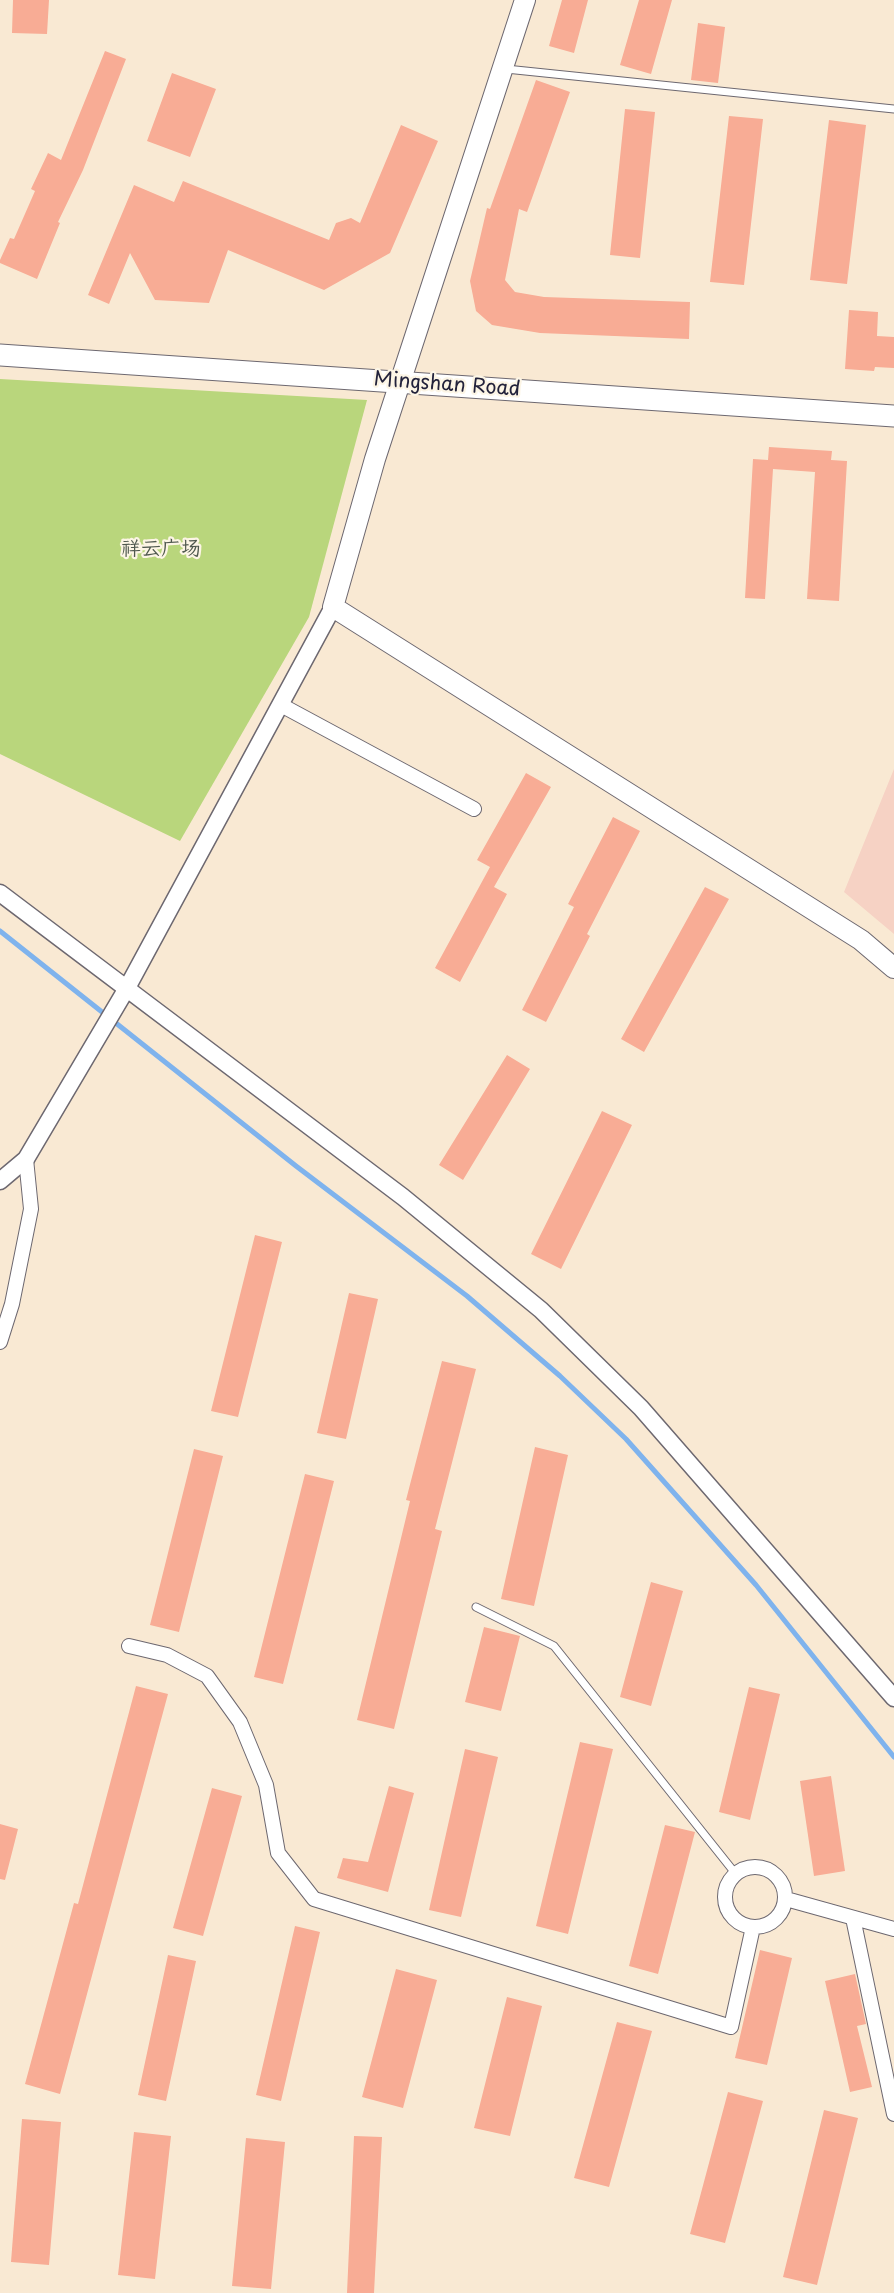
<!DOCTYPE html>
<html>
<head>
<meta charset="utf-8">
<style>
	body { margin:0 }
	canvas { display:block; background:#f9e9d3 }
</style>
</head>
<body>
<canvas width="894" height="2293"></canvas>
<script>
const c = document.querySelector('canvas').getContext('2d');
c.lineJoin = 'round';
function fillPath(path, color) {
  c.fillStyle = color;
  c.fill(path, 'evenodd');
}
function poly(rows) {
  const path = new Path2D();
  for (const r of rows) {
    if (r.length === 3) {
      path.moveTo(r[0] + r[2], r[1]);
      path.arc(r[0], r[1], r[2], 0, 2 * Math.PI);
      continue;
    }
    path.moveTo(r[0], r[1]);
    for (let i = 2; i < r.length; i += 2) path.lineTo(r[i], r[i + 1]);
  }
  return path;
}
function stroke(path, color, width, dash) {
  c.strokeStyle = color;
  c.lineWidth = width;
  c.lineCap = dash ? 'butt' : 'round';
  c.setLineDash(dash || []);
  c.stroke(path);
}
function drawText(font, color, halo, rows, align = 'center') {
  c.font = font + ' "Playpen Sans","LXGW WenKai TC",sans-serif';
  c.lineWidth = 4.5;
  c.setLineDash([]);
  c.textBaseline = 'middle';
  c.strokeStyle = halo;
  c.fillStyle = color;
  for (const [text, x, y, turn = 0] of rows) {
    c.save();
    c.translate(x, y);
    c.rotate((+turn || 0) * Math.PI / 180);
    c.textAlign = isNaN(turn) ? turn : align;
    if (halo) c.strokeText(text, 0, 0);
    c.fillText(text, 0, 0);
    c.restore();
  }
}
const built = poly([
	[894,769,894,934,844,892]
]);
const green = poly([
	[0,379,367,400,309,617,180,841,0,754]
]);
const stream = poly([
	[0,931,296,1166,467,1296,560,1376,626,1439,756,1585,894,1757]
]);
const building = poly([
	[13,0,49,0,47,34,12,33],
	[562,0,588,0,574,53,549,46],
	[639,0,672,0,651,74,620,65],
	[698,23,725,27,718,83,691,80],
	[105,51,126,59,83,170,58,222,60,223,37,279,0,263,0,260,10,238,14,239,35,191,31,189,48,153,61,160],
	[172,73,216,89,190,157,147,141],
	[536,80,570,92,527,212,519,209,505,280,515,292,544,297,690,302,689,339,540,333,492,325,476,311,470,281,487,208,490,209],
	[625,109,655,112,640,258,610,255],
	[729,116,763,119,744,285,710,282],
	[829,120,866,125,847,284,810,280],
	[401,125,438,141,390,253,324,290,228,250,209,303,155,300,130,253,109,304,88,295,134,185,174,202,183,181,329,240,336,223,351,218,360,223],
	[849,310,878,312,877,336,894,337,894,368,875,367,874,371,845,369],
	[769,447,832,451,831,460,847,461,839,601,807,599,815,472,773,469,765,599,745,598,753,459,768,460],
	[526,773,551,787,494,887,507,894,460,982,435,968,490,867,477,860],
	[613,817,640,831,587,934,590,936,546,1022,522,1010,574,907,568,904],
	[705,887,729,899,644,1052,621,1039],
	[507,1055,530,1069,463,1180,439,1165],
	[602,1111,632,1125,561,1269,531,1254],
	[255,1235,282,1242,238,1417,211,1411],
	[349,1293,378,1299,346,1439,317,1433],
	[442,1361,476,1369,435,1529,442,1531,394,1729,357,1720,410,1501,406,1500],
	[535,1447,568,1455,534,1606,501,1599],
	[194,1449,223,1456,179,1632,150,1625],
	[305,1474,334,1481,283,1684,254,1677],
	[651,1582,683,1591,651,1706,620,1697],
	[484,1627,520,1636,501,1711,465,1702],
	[136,1686,168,1694,60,2094,25,2084,74,1903,78,1904],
	[749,1687,780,1694,750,1820,719,1812],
	[580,1742,613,1749,568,1934,536,1926],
	[465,1749,498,1757,461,1917,429,1910],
	[831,1776,845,1871,814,1876,800,1781],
	[389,1786,414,1793,388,1892,337,1878,343,1858,368,1862],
	[212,1788,242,1796,203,1936,173,1928],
	[0,1824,18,1829,5,1880,0,1879],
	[665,1825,695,1832,658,1974,629,1966],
	[295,1926,320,1932,281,2101,256,2095],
	[760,1950,792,1958,767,2065,735,2058],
	[168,1955,196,1961,166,2101,138,2095],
	[396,1969,437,1980,403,2108,362,2097],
	[855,1974,866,2024,857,2026,872,2087,850,2092,825,1981],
	[507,1997,542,2006,510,2136,474,2128],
	[617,2022,652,2031,609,2187,574,2178],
	[728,2092,763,2101,725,2243,690,2234],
	[824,2110,858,2118,817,2285,783,2277],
	[22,2119,61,2122,49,2265,11,2262],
	[134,2132,171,2136,155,2279,118,2275],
	[354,2136,382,2137,374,2293,347,2293],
	[246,2138,285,2142,271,2289,232,2286]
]);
const service = poly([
	[506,69,894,109],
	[476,1607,554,1646,735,1873]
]);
const minor = poly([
	[281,705,474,809],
	[0,1342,12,1304,31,1209,26,1159],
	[129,1646,167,1655,207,1676,240,1722,266,1785,278,1853,314,1899,731,2027,753,1927],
	[755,1897,30],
	[786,1899,894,1929],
	[853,1918,894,2114]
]);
const tertiary = poly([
	[0,893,403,1197,541,1310,641,1408,894,1698],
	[0,1181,26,1159,127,988,333,607]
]);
const secondary = poly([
	[525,0,375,459,333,607,861,940,894,968]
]);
const primary = poly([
	[0,355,894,416]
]);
const streetNames = [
	["Mingshan Road",447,385,4]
];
const parkNames = [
	["祥云广场",161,549]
];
fillPath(built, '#f6d2c4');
fillPath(green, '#b9d67c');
stroke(stream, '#7fb3ed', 5);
fillPath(building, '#f8ac95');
stroke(service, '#6d6870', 9);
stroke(minor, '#6d6870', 16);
stroke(tertiary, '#6d6870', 19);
stroke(secondary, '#6d6870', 22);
stroke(primary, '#6d6870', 23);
stroke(service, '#fff', 7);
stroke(minor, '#fff', 14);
stroke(tertiary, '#fff', 16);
stroke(secondary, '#fff', 20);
stroke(primary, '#fff', 21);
drawText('20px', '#22223b', '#fcf5e5', streetNames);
drawText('20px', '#4f584e', '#fcf5e5', parkNames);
</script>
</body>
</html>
